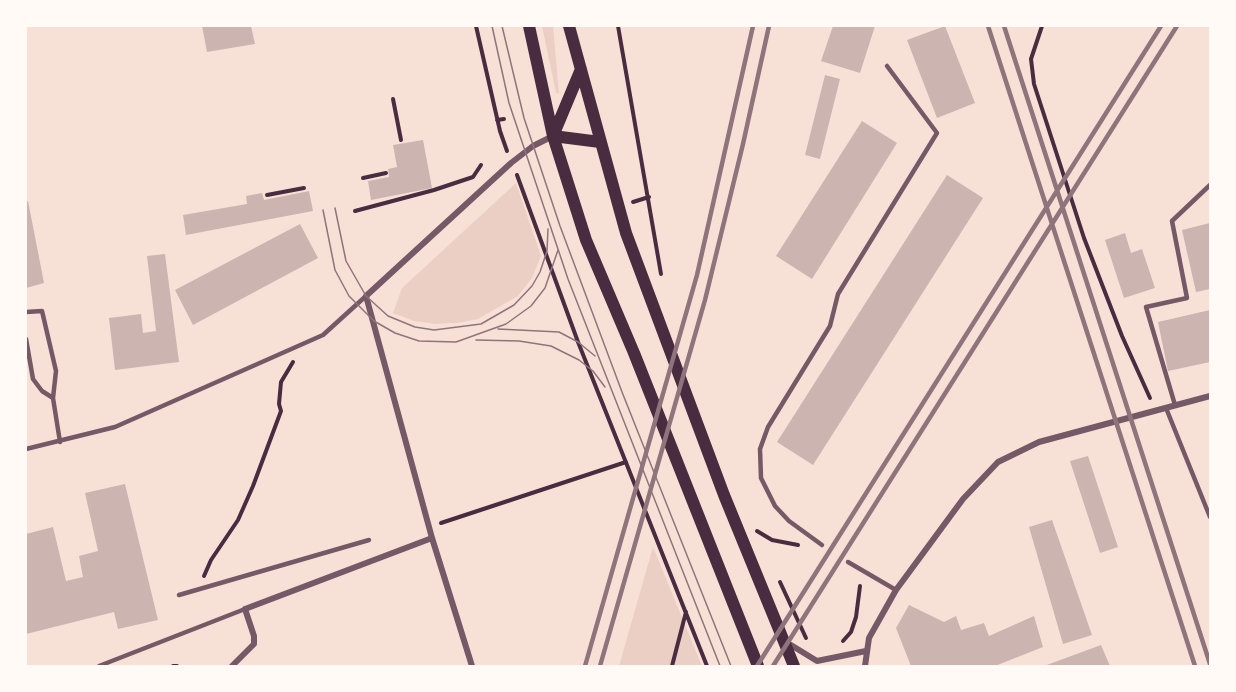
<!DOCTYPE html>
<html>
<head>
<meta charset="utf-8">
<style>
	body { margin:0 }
	#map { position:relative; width:1236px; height:692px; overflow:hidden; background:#f7e1d7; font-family:"IBM Plex Serif",serif }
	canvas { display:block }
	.frame { position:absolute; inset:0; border:27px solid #fffaf5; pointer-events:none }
</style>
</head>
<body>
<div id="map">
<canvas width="1236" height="692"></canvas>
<div class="frame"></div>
</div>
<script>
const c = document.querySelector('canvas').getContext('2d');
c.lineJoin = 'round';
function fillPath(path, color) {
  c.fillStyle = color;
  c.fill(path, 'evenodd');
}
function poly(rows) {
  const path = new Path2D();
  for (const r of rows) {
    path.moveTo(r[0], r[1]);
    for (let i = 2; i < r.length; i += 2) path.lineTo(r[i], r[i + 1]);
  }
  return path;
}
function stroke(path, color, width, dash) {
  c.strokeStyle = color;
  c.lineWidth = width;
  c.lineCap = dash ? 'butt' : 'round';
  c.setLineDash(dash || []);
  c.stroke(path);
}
const green = poly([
	[542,26,553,26,559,94,556,93],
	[516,183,541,256,532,278,518,296,478,319,457,323,435,324,414,321,393,313,402,288],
	[653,547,702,666,619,666]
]);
const building = poly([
	[202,26,251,26,255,44,207,52],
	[833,26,875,26,860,73,821,61],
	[945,26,975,103,937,118,907,40],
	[825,75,840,79,820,159,805,155],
	[862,121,897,143,812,279,776,256],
	[423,140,432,188,371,200,368,181,389,177,388,169,397,167,393,145],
	[947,175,983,198,813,465,777,442],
	[309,191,313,211,186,235,183,215,247,204,246,196,262,193,264,200],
	[28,201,44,283,26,288,26,202],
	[1210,223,1210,289,1196,292,1182,230],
	[300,224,318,258,193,325,175,290],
	[1125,233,1131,253,1142,249,1155,288,1124,298,1105,240],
	[165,254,179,362,115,370,109,318,141,314,143,333,156,331,147,256],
	[1210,310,1210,362,1168,371,1158,322],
	[1088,456,1118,547,1100,553,1070,461],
	[125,484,158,620,118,629,114,612,26,634,26,534,53,527,66,581,83,577,79,556,98,551,85,493],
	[1052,520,1092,635,1063,644,1029,527],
	[909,605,944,622,956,616,961,630,984,623,989,636,1034,616,1043,647,995,666,911,666,896,628],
	[1101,645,1110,666,1044,666]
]);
const path = poly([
	[476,26,500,131,507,151],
	[618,26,661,274],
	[1042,26,1031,59,1034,84,1084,238,1122,336,1150,398],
	[393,99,401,140],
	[497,120,504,119],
	[517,175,578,342,707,666],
	[473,177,481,165],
	[363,178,386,173],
	[267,195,304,188],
	[633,202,649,197],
	[355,211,434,190,473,177],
	[441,523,626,462],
	[757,531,772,540,798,545],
	[204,576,211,560,238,520,253,486,281,411,279,404,281,382,293,362],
	[780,582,806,638],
	[843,641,851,632,856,617,860,586],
	[173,666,177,666],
	[672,666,686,612]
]);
const service = poly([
	[26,312,42,311,56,371,53,398,60,442],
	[26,339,33,379,42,391,53,398],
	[1175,405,1146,307,1187,298,1172,221,1210,185],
	[1166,408,1210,517],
	[26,449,115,427,323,335,366,296],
	[822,545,789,521,775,506,761,478,760,449,768,427,830,326,838,294,937,133,887,66],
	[848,562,896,590],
	[179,595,369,540],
	[99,666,245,609]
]);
const minor = poly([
	[786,642,817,661,866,651],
	[232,666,254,644,254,636,245,609,432,538],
	[472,666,432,538,366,296,511,163,533,146,553,136],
	[865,666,869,638,896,590,963,499,998,462,1039,442,1210,396]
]);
const secondary = poly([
	[529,26,553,136,586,240,634,353,758,666],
	[569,26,626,233,724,495,794,666],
	[553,136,581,69],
	[553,136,600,142]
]);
const tram = poly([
	[492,26,509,103,568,279,720,666],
	[502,26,524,118,560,226,622,392,731,666],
	[335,208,346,261,366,296,388,316,415,327,434,330,481,324,514,305,532,286,540,272,547,251,548,229],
	[323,210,335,270,349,296,374,321,395,333,419,341,456,342,506,324,531,306,545,288,558,250],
	[498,329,559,332,578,342,595,356],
	[476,340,519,341,551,346,579,360,593,371,605,387]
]);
const rail = poly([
	[988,26,1195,666],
	[1004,26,1210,664],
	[585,666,697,275,753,26],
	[600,666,705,300,743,144,769,26],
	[757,666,1161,26],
	[773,666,1177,26]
]);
fillPath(green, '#ebcfc5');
fillPath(building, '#ccb4b1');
stroke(path, '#4a2c40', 4);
stroke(service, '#755966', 4.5);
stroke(minor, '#755966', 6);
stroke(secondary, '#4a2c40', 12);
stroke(tram, '#8f747c', 1.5);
stroke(rail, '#8f747c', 4.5);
</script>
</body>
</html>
